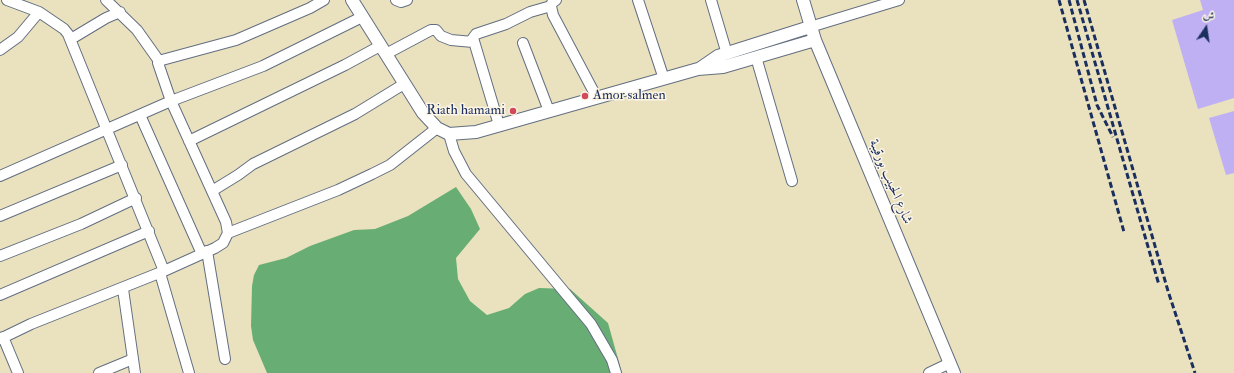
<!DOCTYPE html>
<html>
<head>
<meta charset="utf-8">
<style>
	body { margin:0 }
	#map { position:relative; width:1234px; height:373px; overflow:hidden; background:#eae2bf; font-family:"IM FELL Double Pica",Amiri,serif }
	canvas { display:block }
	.north { position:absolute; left:1186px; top:8px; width:40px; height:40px; -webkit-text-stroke:3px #fcf5e5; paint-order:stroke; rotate:13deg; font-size:11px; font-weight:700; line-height:16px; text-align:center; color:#1b2f5e }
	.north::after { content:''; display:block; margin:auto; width:14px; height:18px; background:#1b2f5e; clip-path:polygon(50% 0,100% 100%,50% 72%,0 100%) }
</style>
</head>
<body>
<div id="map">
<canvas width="1234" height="373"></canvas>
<div class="north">ش</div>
</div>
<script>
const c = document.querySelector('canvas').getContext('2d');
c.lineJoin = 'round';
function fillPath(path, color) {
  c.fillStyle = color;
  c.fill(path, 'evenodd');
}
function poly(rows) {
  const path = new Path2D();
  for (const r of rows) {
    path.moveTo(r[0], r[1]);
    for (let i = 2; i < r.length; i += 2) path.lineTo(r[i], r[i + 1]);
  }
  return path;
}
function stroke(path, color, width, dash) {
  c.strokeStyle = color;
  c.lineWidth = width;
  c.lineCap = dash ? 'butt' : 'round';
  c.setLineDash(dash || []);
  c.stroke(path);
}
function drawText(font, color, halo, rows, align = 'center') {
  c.font = font + ' "IM FELL Double Pica",Amiri,serif';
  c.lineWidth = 3;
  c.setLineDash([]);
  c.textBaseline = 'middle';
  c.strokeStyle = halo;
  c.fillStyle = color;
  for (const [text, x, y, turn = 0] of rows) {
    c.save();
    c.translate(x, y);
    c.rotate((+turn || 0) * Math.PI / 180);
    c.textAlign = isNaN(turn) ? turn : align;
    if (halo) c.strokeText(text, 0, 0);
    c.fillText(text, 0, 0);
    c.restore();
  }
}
const forest = poly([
	[456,187,471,209,480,229,456,258,458,279,470,301,487,315,509,308,525,294,539,288,570,289,608,323,622,373,267,373,253,340,251,326,252,286,254,275,259,265,286,258,310,246,354,230,375,229,408,216]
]);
const building = poly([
	[1200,0,1234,0,1234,98,1198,109,1172,20,1203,10],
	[1234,111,1234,173,1226,175,1209,118]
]);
const minor = poly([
	[7,0,39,12,64,29,68,34,164,271],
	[106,0,137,30,159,61],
	[396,0,401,2,407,0],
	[556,0,552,3,551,6,553,15,597,98],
	[638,0,664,79],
	[711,0,727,54],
	[810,27,899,0],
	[71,39,106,18,120,12],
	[523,43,549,111],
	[0,50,18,37,39,12],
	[386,54,431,30,436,30,441,36,451,40,473,42],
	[756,57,792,181],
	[140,115,202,254],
	[499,125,473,38,476,34,506,24,530,12,551,6],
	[449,134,454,151,466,174,591,324,612,360,616,373],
	[189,141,345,65,380,46],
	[0,176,171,101,263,66,362,17],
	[212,191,238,175,253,164,355,114,404,84],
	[0,216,122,165],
	[228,233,338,190,372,174,390,165,437,128],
	[207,251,225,359],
	[0,256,81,224,136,198],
	[160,273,189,373],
	[123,289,135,373],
	[0,295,149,231],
	[3,337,18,373],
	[0,339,31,324,164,271,215,248,223,243,228,233,226,222,171,101,158,63,162,60,236,40,310,8,324,0],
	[99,373,133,359],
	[929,373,950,363]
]);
const major = poly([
	[352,0,423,113,437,128,449,134,476,132,698,69,723,67,815,40],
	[803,0,815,40,954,373],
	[699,69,718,56,810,27]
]);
const rail = poly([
	[1059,0,1124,232],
	[1069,0,1097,105,1113,137],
	[1077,0,1159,285],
	[1084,0,1168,291,1195,373]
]);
const markers = [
	[585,96,4,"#d1495b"],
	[513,111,4,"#d1495b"]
];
const poiNames = [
	["Amor salmen",593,96],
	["Riath hamami",505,111,"right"]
];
const streetNames = [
	["شارع الحبيب بورقيبة",890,182,67]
];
fillPath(forest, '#68ae74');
fillPath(building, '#beb0f3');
stroke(minor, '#636e80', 12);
stroke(major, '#636e80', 14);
stroke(minor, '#fff', 10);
stroke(major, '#fff', 12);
stroke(rail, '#1b2f5e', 3, [6, 3]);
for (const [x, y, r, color] of markers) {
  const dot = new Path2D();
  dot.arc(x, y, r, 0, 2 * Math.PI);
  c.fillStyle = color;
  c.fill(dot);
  stroke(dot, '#fcf5e5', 1.5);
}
drawText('14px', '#1b2f5e', '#fcf5e5', poiNames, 'left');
drawText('14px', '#1b2f5e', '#fcf5e5', streetNames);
</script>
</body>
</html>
